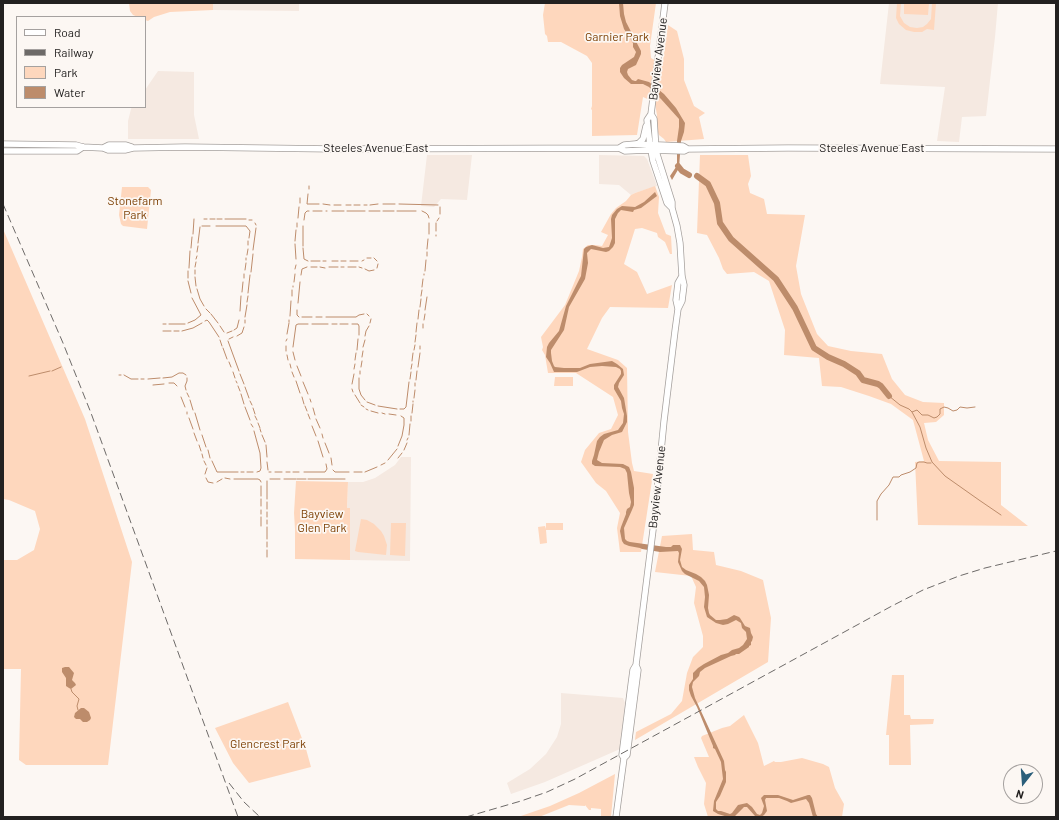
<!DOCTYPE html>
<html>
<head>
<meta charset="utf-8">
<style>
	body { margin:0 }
	#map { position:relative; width:1059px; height:820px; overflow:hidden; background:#fcf7f3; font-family:Barlow,sans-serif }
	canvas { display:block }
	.frame { position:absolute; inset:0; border:4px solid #232120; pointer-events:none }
	.legend { position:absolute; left:16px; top:16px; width:130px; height:92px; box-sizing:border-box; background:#fcf7f3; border:1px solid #a5a19f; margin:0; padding:5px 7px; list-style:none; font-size:12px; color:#232120 }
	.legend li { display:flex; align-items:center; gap:8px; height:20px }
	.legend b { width:20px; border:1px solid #a5a19f }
	.north { position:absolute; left:1003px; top:764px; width:40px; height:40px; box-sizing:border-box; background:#fcf7f3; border:1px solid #a5a19f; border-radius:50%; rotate:197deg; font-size:11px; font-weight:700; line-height:16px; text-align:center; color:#232120 }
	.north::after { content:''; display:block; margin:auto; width:14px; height:18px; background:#2a5e7a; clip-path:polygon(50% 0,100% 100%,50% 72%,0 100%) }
</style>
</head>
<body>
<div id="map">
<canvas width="1059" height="820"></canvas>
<div class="frame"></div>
<ul class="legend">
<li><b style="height:5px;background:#fff"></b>Road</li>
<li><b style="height:5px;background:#6d6a68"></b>Railway</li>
<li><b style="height:11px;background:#fed7bd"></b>Park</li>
<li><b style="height:11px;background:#bd8c6b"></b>Water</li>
</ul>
<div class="north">N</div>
</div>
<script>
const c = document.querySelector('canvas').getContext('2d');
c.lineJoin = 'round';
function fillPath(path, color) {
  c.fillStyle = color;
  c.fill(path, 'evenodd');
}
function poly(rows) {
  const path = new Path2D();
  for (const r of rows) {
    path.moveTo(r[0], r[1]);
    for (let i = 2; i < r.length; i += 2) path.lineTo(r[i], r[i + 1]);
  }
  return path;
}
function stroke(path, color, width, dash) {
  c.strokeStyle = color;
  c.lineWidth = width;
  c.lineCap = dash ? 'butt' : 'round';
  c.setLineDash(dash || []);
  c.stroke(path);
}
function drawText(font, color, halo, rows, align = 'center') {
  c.font = font + ' Barlow,sans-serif';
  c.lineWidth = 3.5;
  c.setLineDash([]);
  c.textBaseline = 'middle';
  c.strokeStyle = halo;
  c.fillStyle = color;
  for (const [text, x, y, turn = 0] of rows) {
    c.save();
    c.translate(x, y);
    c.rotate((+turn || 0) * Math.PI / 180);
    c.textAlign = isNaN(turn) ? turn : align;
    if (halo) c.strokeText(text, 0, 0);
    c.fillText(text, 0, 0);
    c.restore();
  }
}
const built = poly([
	[213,3,299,3,299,11,213,10],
	[889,3,998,3,995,37,986,116,962,117,959,142,937,141,945,87,880,84],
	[158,71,194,72,194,115,199,139,128,139,128,121,131,109,132,107,145,107,145,90],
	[427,155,472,155,467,200,441,199,434,207,421,206],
	[599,155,644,156,647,159,657,186,635,193,631,195,619,185,599,184],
	[401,457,411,457,410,561,350,560,350,508,347,508,348,482,363,482,375,478,395,465],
	[561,693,623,698,625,703,620,749,545,782,511,794,507,783,530,769,546,754,557,737,561,724]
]);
const green = poly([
	[129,3,213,3,213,10,170,12,154,17,148,21,145,20,145,17,138,17,133,15,130,11],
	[545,3,656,3,650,46,651,58,658,62,663,61,668,25,677,31,684,59,684,80,694,106,705,113,699,117,704,139,666,142,664,139,659,135,656,127,657,115,655,104,652,101,643,97,637,135,592,136,592,110,591,109,592,106,592,63,587,56,561,42,548,42,547,36,545,34,543,15],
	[897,3,901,3,900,16,904,23,910,27,917,28,923,27,927,24,931,19,932,3,936,3,934,30,927,29,922,32,914,32,906,30,899,24,896,18],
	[904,3,929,3,928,15,904,14],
	[700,155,748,155,751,176,748,184,750,193,764,199,767,214,805,215,796,266,801,294,817,334,828,346,851,351,882,354,892,379,905,395,923,402,944,403,944,415,936,422,924,423,928,440,939,461,1001,462,1001,505,1028,526,918,525,915,462,924,461,913,420,891,404,869,396,841,387,822,386,819,358,784,355,785,330,769,281,754,272,727,274,723,269,719,258,707,235,697,233],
	[655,186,659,197,658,213,666,234,671,236,672,254,670,254,665,242,658,237,657,233,642,228,635,229,624,264,637,272,647,294,672,285,668,308,610,307,602,318,587,349,618,360,627,368,628,432,632,463,634,471,653,474,641,552,620,552,617,528,620,513,606,491,596,483,581,462,585,450,599,433,611,429,618,415,613,397,576,373,548,373,545,355,542,350,543,347,541,337,565,305,579,271,582,257,583,249,588,245,595,245,602,246,608,235,601,232,611,214,616,208,626,201,631,195,635,193],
	[122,187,148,187,151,190,147,229,123,226,121,224,119,215],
	[3,229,85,419,132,562,108,765,26,765,19,760,21,669,3,669,3,560,17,560,34,550,40,529,35,511,9,500,3,499],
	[555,377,573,377,573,386,554,386],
	[296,481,348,482,347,508,350,508,350,560,295,559,295,529,294,513],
	[361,519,367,520,374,524,381,531,384,536,387,545,386,555,358,552,355,551],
	[391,523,406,523,405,556,390,555],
	[546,523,563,523,563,530,546,530,547,543,540,544,538,527,545,526,546,529],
	[692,534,693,550,714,552,716,565,741,571,763,580,771,618,768,662,635,740,636,732,671,714,682,701,687,673,693,657,703,647,703,636,694,603,696,587,691,576,655,572,662,536],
	[892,675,904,675,904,715,910,715,911,719,934,719,933,724,910,725,911,765,889,765,889,735,886,735],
	[288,702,306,749,311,767,249,783,233,763,215,728],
	[744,715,758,743,764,766,774,761,775,762,781,762,802,758,823,764,829,767,835,788,844,804,842,817,708,817,704,804,706,783,698,767,694,757,709,757,701,738,702,736,722,728,730,726],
	[615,774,611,817,601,817,601,809,591,808,591,810,589,810,585,805,585,806,569,805,539,817,518,817,550,806,579,793]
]);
const water = poly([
	[619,3,623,3,624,14,626,22,641,51,641,54,636,65,628,69,627,72,628,75,632,80,635,81,636,81,638,79,649,82,664,94,676,108,685,123,684,132,681,141,679,168,672,180,670,176,676,167,677,163,677,141,679,127,679,119,661,99,649,87,643,84,631,84,624,78,620,72,620,68,622,65,634,57,636,52,633,47,633,43,624,29,620,16],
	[655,192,657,196,641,208,634,210,633,212,621,210,618,213,615,219,615,243,613,247,609,251,606,252,591,249,587,253,588,263,585,279,569,307,564,330,551,350,551,353,552,361,554,366,555,367,564,368,580,368,590,364,612,361,617,364,623,369,624,375,619,383,618,387,624,398,627,416,627,422,622,432,612,435,604,440,599,452,597,460,602,463,623,464,629,467,631,472,634,488,634,505,632,510,624,528,625,539,627,541,630,542,666,547,671,547,673,545,680,545,682,549,680,560,682,567,686,570,696,574,701,577,705,581,707,585,709,595,708,608,709,613,710,615,716,620,720,620,727,619,734,615,739,617,740,618,745,626,750,628,751,633,753,637,752,641,751,642,751,645,749,646,749,647,739,654,736,654,735,655,731,656,705,668,700,672,699,676,693,682,692,687,695,698,724,761,725,770,726,772,726,782,720,796,716,802,716,809,718,811,721,811,730,814,732,813,738,805,747,803,752,807,757,814,760,815,762,813,764,806,761,798,764,795,778,795,793,800,808,795,810,795,812,798,816,814,818,817,813,817,809,803,806,799,791,803,787,801,779,798,766,798,765,800,767,811,764,815,761,817,755,816,747,807,744,807,734,817,728,817,718,814,713,811,714,801,723,779,721,762,715,749,713,748,713,746,697,707,691,696,689,690,689,685,693,679,693,673,698,668,704,664,721,655,728,653,732,650,739,648,743,645,747,639,746,632,742,628,741,623,736,620,728,624,723,625,716,623,707,617,704,607,705,597,704,587,699,581,685,574,682,571,678,562,679,553,678,551,660,552,642,549,640,548,629,546,624,544,622,541,620,531,621,527,626,514,626,512,627,509,630,507,631,502,629,493,627,473,625,469,620,467,595,466,592,464,592,461,594,455,597,441,600,437,604,434,618,430,623,423,624,414,622,408,621,401,614,389,614,385,621,374,621,371,620,369,616,367,602,366,590,367,577,372,554,372,550,363,546,357,547,347,549,343,559,331,566,306,581,276,584,249,586,247,592,245,603,248,609,247,612,238,611,219,612,215,617,209,622,206,635,207,644,202],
	[65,667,69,667,74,673,72,680,75,683,76,685,71,689,69,688,66,686,66,678,62,672,62,668],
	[81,708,84,708,89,712,91,718,90,720,87,722,83,722,80,719,76,719,74,717,75,713]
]);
const stream = poly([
	[309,189,309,186],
	[308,194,307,204,319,204],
	[300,203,300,198],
	[323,204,330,205],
	[383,204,395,204],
	[399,204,438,205],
	[334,205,341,205],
	[346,205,351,205],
	[354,205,360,205],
	[364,205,367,205],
	[370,205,378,204],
	[440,207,440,214],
	[313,211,322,211],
	[326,211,327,211],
	[332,211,344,211],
	[347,211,365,211],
	[369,211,380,211],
	[383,211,394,211],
	[397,211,416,211],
	[422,211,426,213,428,215,429,218],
	[298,218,299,207],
	[204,219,207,219],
	[210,219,215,219],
	[217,219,222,219],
	[225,219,246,219],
	[249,220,252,220],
	[304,220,305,213,307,211,309,211],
	[437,221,439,218],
	[255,223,256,225],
	[202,226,210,226],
	[216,226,246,226,250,231,249,238],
	[297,227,297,223],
	[436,231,436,223],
	[193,234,194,219],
	[429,234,429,223],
	[436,236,436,235],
	[295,241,296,230],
	[198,243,200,227],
	[295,244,296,259],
	[248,245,248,241],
	[303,246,303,226],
	[191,248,192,237],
	[303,248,304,259,308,261],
	[427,249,428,239],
	[253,250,256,228],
	[197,252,198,246],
	[247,255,248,249],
	[427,256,427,252],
	[367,258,371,258],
	[374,258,377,261],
	[196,259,197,256],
	[246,260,246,258],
	[311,261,320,261],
	[323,261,326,261],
	[332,261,338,261],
	[341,261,346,261],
	[350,261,358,261],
	[362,261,364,260],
	[195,267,196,262],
	[311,267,317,267],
	[320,267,325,268],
	[329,267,338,267],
	[341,267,344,267],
	[348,267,356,267],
	[359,267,362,268],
	[189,268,190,251],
	[377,268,378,264],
	[295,269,296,265],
	[365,269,369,271,374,270],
	[245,270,246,263],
	[425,271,426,260],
	[251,272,253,254],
	[195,274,195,270],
	[301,275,302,269,307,267],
	[424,275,424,274],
	[195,277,196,286],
	[188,278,188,271],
	[244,278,244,274],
	[188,281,191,293],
	[294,282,295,274],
	[293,287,293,286],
	[422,287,423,279],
	[197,289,200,299,204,306],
	[242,292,243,282],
	[248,293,250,275],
	[292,296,292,290],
	[421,296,422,290],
	[247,302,248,296],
	[298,303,300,282],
	[420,307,421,299],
	[206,309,210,313],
	[297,310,297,315,299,317],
	[425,310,427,297],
	[240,311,241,296],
	[211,314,218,323],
	[367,314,369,316],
	[290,316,291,301],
	[245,317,247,305],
	[302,317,312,317],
	[316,317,322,317],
	[326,317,356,317,359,315,364,314],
	[418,319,419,310],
	[424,320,425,314],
	[205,321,207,320,209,322,219,337],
	[289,322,289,320],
	[188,323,195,320,201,315,192,298],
	[245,323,245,320],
	[370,323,371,319],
	[163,324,166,324],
	[169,324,185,324],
	[312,324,328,324],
	[332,324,337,324],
	[340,324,348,324],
	[352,324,358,324,359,326,359,335],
	[220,326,224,332],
	[423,328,423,324],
	[234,330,237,328,239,320],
	[163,331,171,331],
	[174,331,179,331],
	[182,331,193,328,202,323],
	[416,332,417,323],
	[227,333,232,331],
	[287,334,289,323],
	[237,336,242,333,244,327],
	[365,336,366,331,369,326],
	[229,339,233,337],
	[220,340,222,346],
	[228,341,239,371],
	[286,341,287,339],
	[415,342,416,335],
	[286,346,286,351],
	[293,347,296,325,298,324,308,324],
	[363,347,365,340],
	[223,348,227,359],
	[420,349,420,346],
	[357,350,358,339],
	[414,350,415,345],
	[293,352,295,360],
	[287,355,288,360],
	[362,357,363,351],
	[355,360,356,353],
	[412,361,413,353],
	[229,362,231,367],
	[290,364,291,368],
	[297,366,301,376],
	[361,367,362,361],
	[418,367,420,353],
	[354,369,355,364],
	[411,369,412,364],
	[52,371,61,367],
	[233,372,235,378],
	[292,372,294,377],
	[240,374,244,384],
	[360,374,360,371],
	[119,375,121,375],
	[124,375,131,379,138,379],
	[29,376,50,371],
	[163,378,172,377,179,373,183,373,186,375],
	[359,378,359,389,361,395,365,400],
	[141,379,144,379],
	[148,379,160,378],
	[410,379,411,372],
	[416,380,417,371],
	[236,381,237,383],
	[296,381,300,393],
	[303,382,308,394],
	[169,383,174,383,177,386],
	[352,384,354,374],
	[153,385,164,384],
	[238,386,240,391],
	[415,386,415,383],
	[245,387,249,398],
	[352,389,353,392],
	[186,390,185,386,187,381,187,378],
	[187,393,189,397],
	[241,394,244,404],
	[355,395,360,403],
	[889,396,900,405,909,409,912,412,917,410,922,415,928,415,934,418,937,417,940,414,940,409,944,407,948,408,953,411,957,410,960,407,967,408,975,407],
	[181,397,185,407],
	[302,397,304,404],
	[414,398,415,390],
	[310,399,311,402],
	[190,400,193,410],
	[250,401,252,405],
	[367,402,375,405],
	[413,402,413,401],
	[361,405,364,407],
	[305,406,307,411],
	[378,406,397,409],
	[245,407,250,420],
	[253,408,255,414],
	[313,408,315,415],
	[366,409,368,410],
	[400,409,404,409,406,407,409,382],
	[371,411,378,413],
	[187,412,187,414],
	[912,412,920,427,926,448,932,462,945,476,979,500,1001,515],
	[195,413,200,430],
	[382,413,385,414],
	[412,413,413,404],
	[308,414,310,419],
	[389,414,396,415],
	[255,416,257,420],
	[189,418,193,429],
	[316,419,320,428],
	[411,421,411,416],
	[258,423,260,428],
	[251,424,253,427],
	[312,426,316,436],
	[260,429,261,432],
	[254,431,260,453,261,468,260,471,257,472],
	[194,433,197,441],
	[322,434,323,438],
	[202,435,206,447],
	[262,435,265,442],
	[409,435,410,424],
	[407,440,408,438],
	[318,441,323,457],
	[325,443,329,453],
	[199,445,201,451],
	[266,445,267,457],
	[398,446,402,436,404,425,404,418,401,416],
	[208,450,210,458],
	[404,450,407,443],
	[202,454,203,458],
	[331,458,332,465],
	[398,458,402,453],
	[388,460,397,449],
	[204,461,206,465],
	[212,461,217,472,238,472],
	[267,462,268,470],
	[381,465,385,463],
	[333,470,335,472,349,472],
	[241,472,244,472],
	[247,472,253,472],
	[269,472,271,472],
	[275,472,282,472],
	[286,472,290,472],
	[293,472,299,472],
	[304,472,325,472,327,469,326,464],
	[354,472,362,472],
	[365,472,377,467],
	[205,474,207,468],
	[206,478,208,482,213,483],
	[225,478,230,479],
	[234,479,258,479,260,480,261,482],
	[270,479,280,479],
	[284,479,296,479],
	[297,479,306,479],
	[308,479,345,479],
	[267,481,267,499],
	[217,482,222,479],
	[261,486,261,496],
	[261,499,261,506],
	[267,502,267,509],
	[261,510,261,514],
	[261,517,261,526],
	[267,517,267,512],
	[267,520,267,524],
	[877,520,877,501,881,494,889,485,893,477,899,477,901,475,910,472,916,468,917,463,919,462,924,462,927,463,931,463],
	[267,539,267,527],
	[267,542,267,547],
	[267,550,267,557],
	[71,689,72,692,79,699,77,706,78,710]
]);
const river = poly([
	[678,166,682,171,689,175],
	[697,176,708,184,717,203,720,223,731,239,776,279,795,308,814,348,828,357,844,364,858,373,863,380,878,384,881,386,889,396]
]);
const secondary = poly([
	[665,3,651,114,647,120,650,145,653,161,667,203,672,208],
	[3,144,76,145,83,147,103,148,108,150,125,150,133,148,185,147,334,149,619,148,625,151,647,150,684,151,688,149,788,148,1056,149],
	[636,144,639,143,643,139,646,126],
	[103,148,109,145,126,145,132,147],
	[619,148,624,145,635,144,683,146,688,149],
	[3,151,77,151,83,147],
	[678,309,676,300,678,283,682,276],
	[624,758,627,755,638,670,636,665,654,522,664,421,675,331,678,309,682,301,684,285,682,276,680,243,677,226,672,208,672,202,656,151,654,119,651,114],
	[616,817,624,758,622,755,631,685,633,670,636,665]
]);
const rail = poly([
	[3,204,63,343,91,413,238,817],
	[229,783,244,802,260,817],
	[466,817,521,801,547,792,575,779,890,607,923,590,959,576,985,568,1056,551]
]);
const parkNames = [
	["Garnier Park",617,37],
	["Stonefarm",135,201],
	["Park",135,215],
	["Bayview",322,514],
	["Glen Park",322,528],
	["Glencrest Park",268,744]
];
const streetNames = [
	["Bayview Avenue",658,59,-83],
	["Steeles Avenue East",376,148],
	["Steeles Avenue East",872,148],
	["Bayview Avenue",657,487,-84]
];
fillPath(built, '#f5e9e1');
fillPath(green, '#fed7bd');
fillPath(water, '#bd8c6b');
stroke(stream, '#bd8c6b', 1);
stroke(river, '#bd8c6b', 6);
stroke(secondary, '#a5a09d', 7);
stroke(secondary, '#fff', 5.5);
stroke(rail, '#6d6a68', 1, [8, 4]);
drawText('12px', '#7d4004', '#fcf7f3', parkNames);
drawText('12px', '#232120', '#fcf7f3', streetNames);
</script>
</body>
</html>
